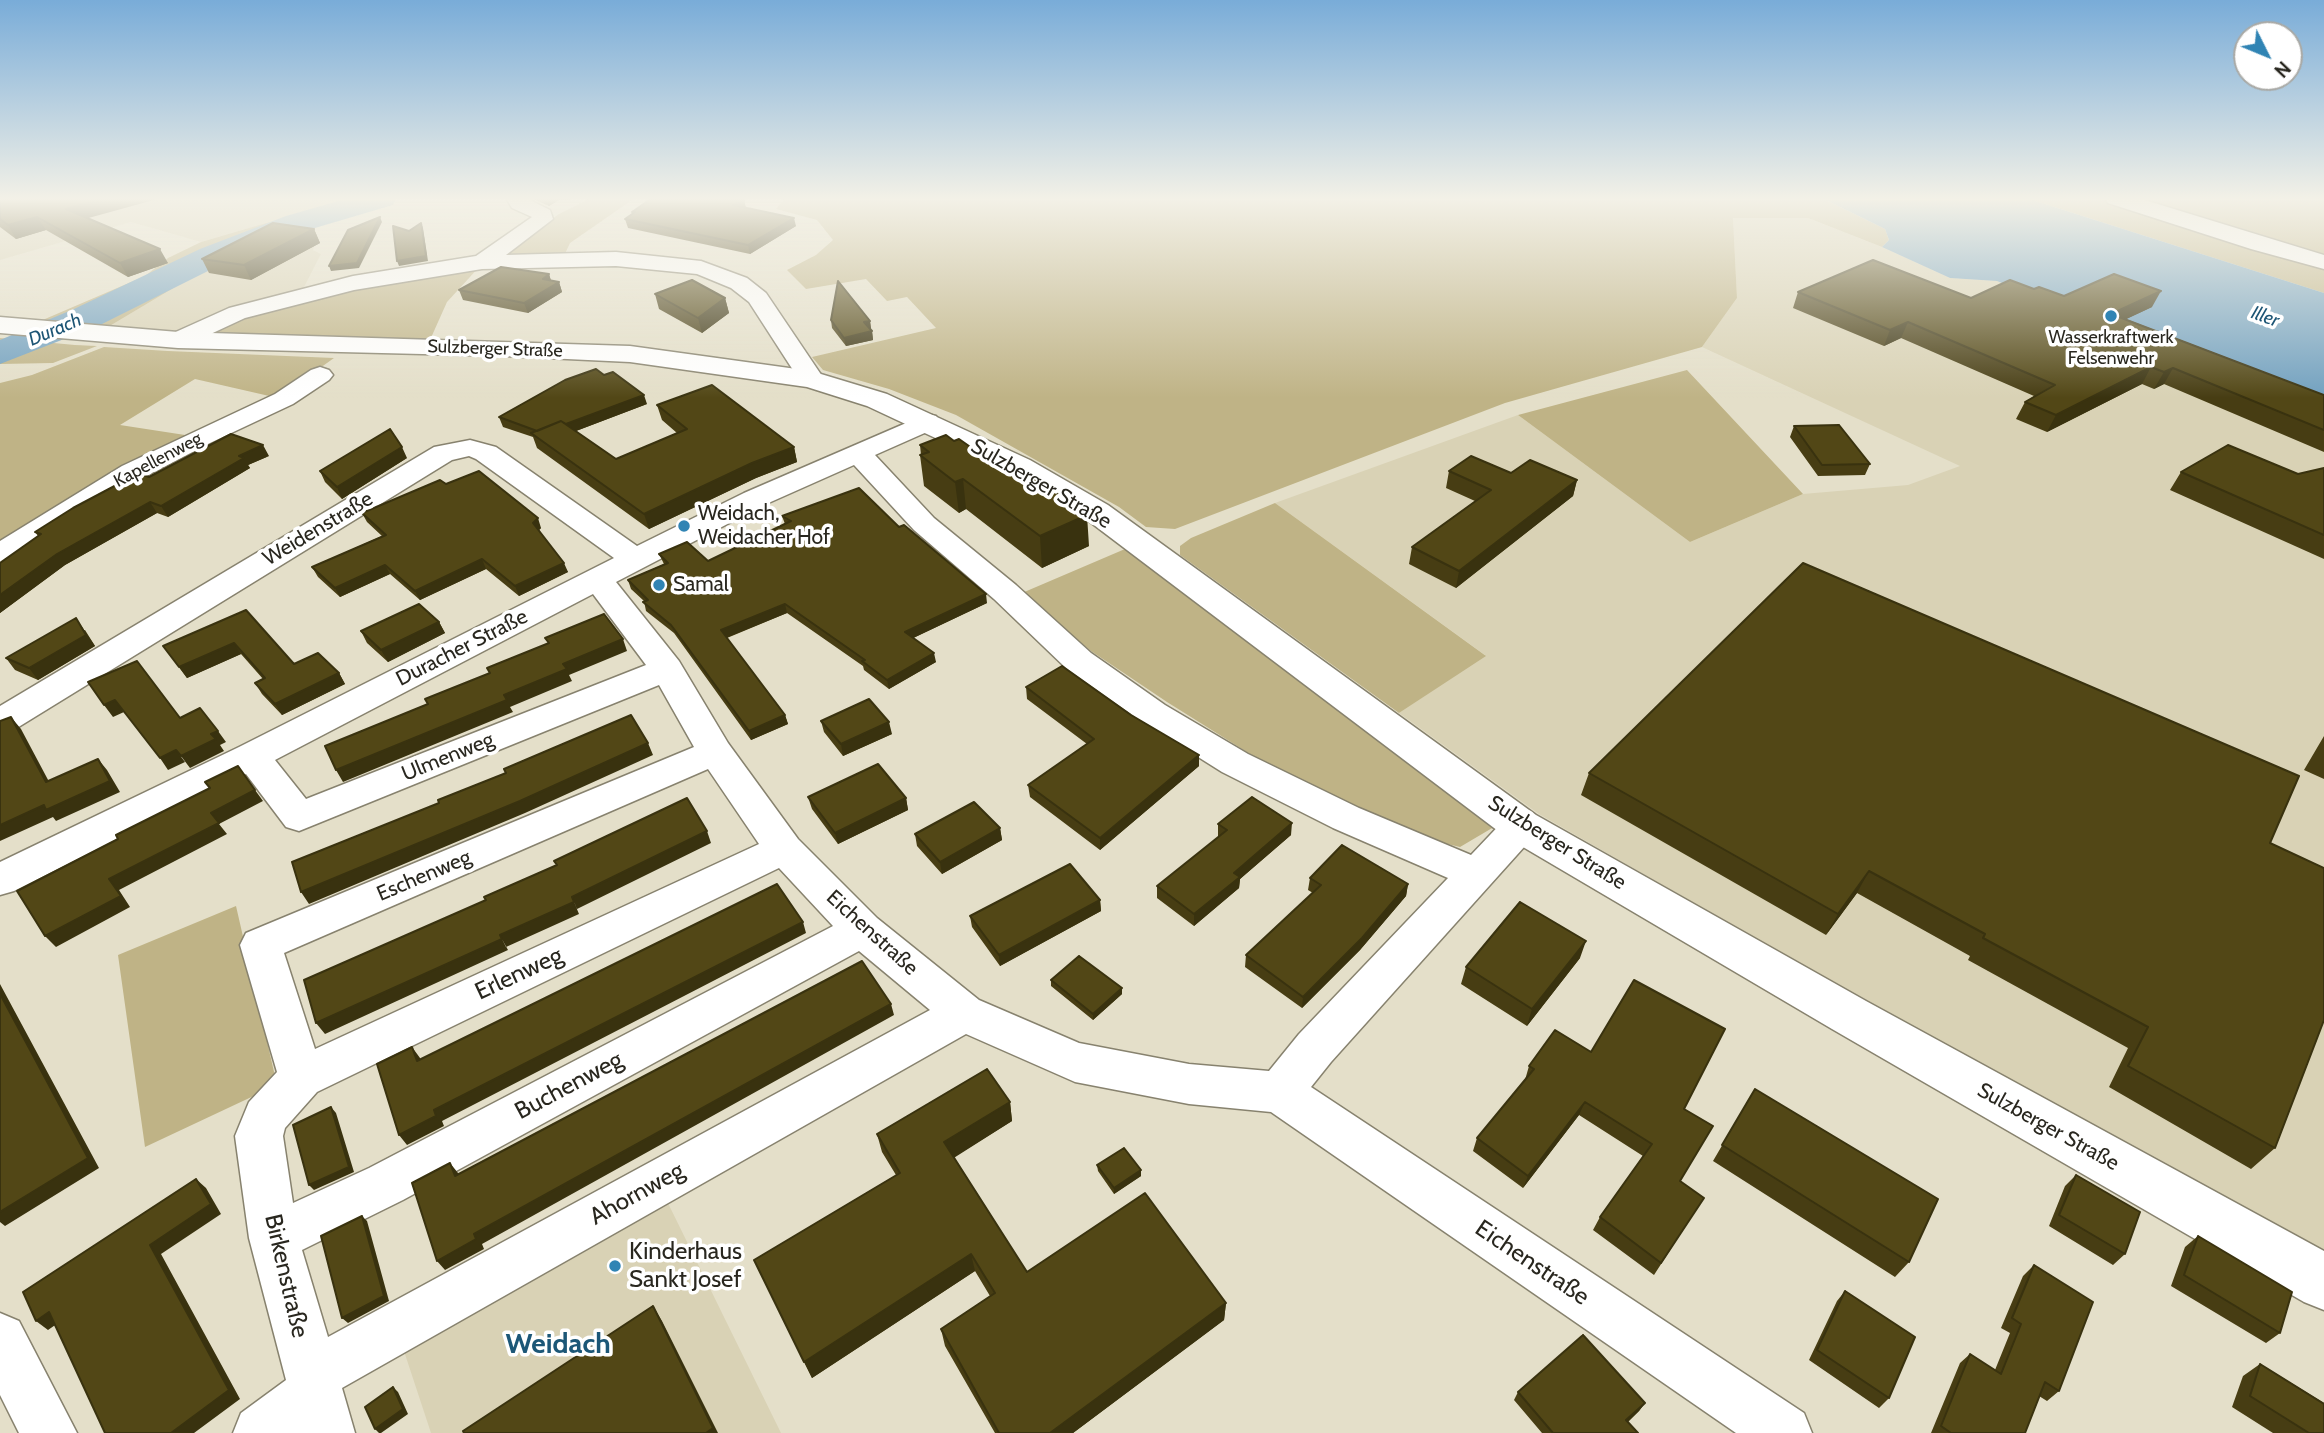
<!DOCTYPE html>
<html>
<head>
<meta charset="utf-8">
<style>
	body { margin:0 }
	#map { position:relative; width:2324px; height:1433px; overflow:hidden; background:#e4dfc9; font-family:Cabin,sans-serif }
	canvas { display:block }
	.north { position:absolute; left:2233px; top:21px; width:70px; height:70px; box-sizing:border-box; background:#fff; border:2px solid #a9a9a5; border-radius:50%; rotate:133deg; font-size:19px; font-weight:700; line-height:28px; text-align:center; color:#29271f }
	.north::after { content:''; display:block; margin:auto; width:24px; height:32px; background:#3084b4; clip-path:polygon(50% 0,100% 100%,50% 72%,0 100%) }
</style>
</head>
<body>
<div id="map">
<canvas width="2324" height="1433"></canvas>
<div class="north">N</div>
</div>
<script>
const c = document.querySelector('canvas').getContext('2d');
c.lineJoin = 'round';
function fillPath(path, color) {
  c.fillStyle = color;
  c.fill(path, 'evenodd');
}
function poly(rows) {
  const path = new Path2D();
  for (const r of rows) {
    path.moveTo(r[0], r[1]);
    for (let i = 2; i < r.length; i += 2) path.lineTo(r[i], r[i + 1]);
  }
  return path;
}
function stroke(path, color, width, dash) {
  c.strokeStyle = color;
  c.lineWidth = width;
  c.lineCap = dash ? 'butt' : 'round';
  c.setLineDash(dash || []);
  c.stroke(path);
}
function drawText(font, color, halo, rows, align = 'center') {
  c.font = font + ' Cabin,sans-serif';
  c.lineWidth = 7;
  c.setLineDash([]);
  c.textBaseline = 'middle';
  c.strokeStyle = halo;
  c.fillStyle = color;
  for (const [text, x, y, turn = 0] of rows) {
    c.save();
    c.translate(x, y);
    c.rotate((+turn || 0) * Math.PI / 180);
    c.textAlign = isNaN(turn) ? turn : align;
    if (halo) c.strokeText(text, 0, 0);
    c.fillText(text, 0, 0);
    c.restore();
  }
}
const built = poly([
	[0,198,351,198,201,242,131,222,0,260],
	[1733,218,1808,218,1882,247,1950,278,1997,281,2324,414,2324,1265,1539,814,1399,713,1485,655,1275,503,1518,415,1690,542,1803,494,1908,485,1960,466,1702,347,1737,298],
	[278,234,318,238,313,250,321,254,302,291,182,333,108,327,207,268],
	[663,1193,781,1433,431,1433,400,1339]
]);
const green = poly([
	[351,198,396,198,278,234,207,268,108,327,38,322,145,276,168,258,201,242],
	[591,198,635,198,570,243,563,258,493,260,559,214],
	[785,198,1822,198,1885,229,1889,240,1882,247,1808,218,1733,218,1737,298,1702,347,1505,403,1175,529,1146,527,1119,507,956,415,889,389,823,370,812,357,936,328,907,297,887,301,866,279,806,289,787,270,816,255,833,240,817,220,776,209],
	[2026,198,2324,198,2324,293],
	[481,265,447,302,430,340,196,334,275,304],
	[0,338,75,345,97,346,53,363,0,364],
	[104,347,168,351,334,358,278,398,195,379,120,425,198,437,0,551,0,383,32,375],
	[1687,370,1803,494,1690,542,1518,415],
	[1275,503,1486,656,1399,713,1180,555,1180,546,1191,538],
	[1125,549,1390,749,1499,824,1460,847,1431,840,1355,810,1250,754,1167,702,1091,651,1022,593],
	[236,906,277,1085,145,1147,118,955]
]);
const water = poly([
	[1822,198,2026,198,2324,293,2324,414,1997,281,1950,278,1882,247,1889,240,1885,229]
]);
const river = poly([
	[349,198,397,198,393,205,308,230,224,263,100,325,0,364,0,340,74,309,200,249,286,216,349,198]
]);
const street = poly([
	[506,198,526,198,550,210,553,219,506,255,616,252,701,261,747,278,766,293,824,379,820,384,811,387,802,384,749,302,731,288,697,274,616,266,482,269,354,290,245,318,187,345,178,347,169,345,166,340,169,335,229,308,353,276,476,256,532,217,512,208,506,198],
	[320,367,329,370,333,375,329,380,293,404,210,443,142,478,11,560,0,563,0,541,122,466,275,394,311,370,320,367],
	[927,414,936,416,940,422,936,428,875,455,934,518,1016,585,1091,653,1165,705,1248,754,1359,808,1471,855,1508,816,1521,812,1534,816,1540,826,1534,836,1331,1062,1311,1087,1804,1413,1812,1433,1736,1433,1271,1112,1189,1104,1075,1082,966,1034,342,1388,355,1433,233,1433,241,1413,286,1380,249,1238,235,1136,249,1102,277,1072,240,945,246,933,694,747,659,685,299,831,286,827,246,774,14,891,0,895,0,862,239,747,614,558,476,459,469,456,452,460,12,731,0,734,0,706,434,447,470,440,496,447,637,546,744,493,927,414],
	[854,465,914,530,994,599,1067,669,1141,721,1222,772,1333,828,1448,878,1299,1034,1269,1071,1189,1064,1079,1043,979,1000,877,918,798,839,728,743,679,661,616,582,764,505,854,465],
	[593,594,646,665,306,799,275,760,593,594],
	[708,769,759,844,315,1049,284,953,708,769],
	[779,868,833,926,369,1168,293,1203,283,1136,285,1128,317,1092,779,868],
	[859,951,930,1010,328,1337,302,1250,403,1200,859,951],
	[0,1313,19,1321,77,1433,19,1433,0,1395,0,1313]
]);
const secondary = poly([
	[2105,198,2138,198,2324,255,2324,269,2251,249,2108,203,2105,198],
	[0,317,178,332,630,346,811,371,887,394,1030,460,1108,505,1536,815,1866,1001,2324,1251,2324,1310,2304,1302,1832,1029,1506,837,1086,519,1008,472,867,406,807,387,630,362,504,356,178,348,0,333,0,317]
]);
const wall = poly([
	[0,198,88,218,168,263,128,277,46,230,16,239,0,227],
	[531,198,573,198,569,200,559,200,549,206],
	[744,200,746,208,796,226,750,254,628,228,625,219,632,214,632,212],
	[314,229,320,243,251,280,209,273,202,259],
	[549,274,551,281,559,282,562,292,528,313,463,300,459,290],
	[2034,289,2064,296,2152,307,2126,319,2324,395,2324,452,2164,384,2154,389,2142,384,2047,432,2016,419,2025,402,2034,396,1901,338,1884,346,1793,308,1798,292,1971,298],
	[655,294,725,298,729,313,702,333,659,309],
	[831,320,870,321,871,329,870,330,872,331,873,340,846,346,832,328],
	[647,404,576,431,616,459,677,433,662,420,657,405,794,447,797,462,756,478,649,529,537,448,533,437,503,427,499,417],
	[1794,426,1870,464,1865,475,1818,476,1790,437],
	[954,441,1026,481,1089,546,1042,568,966,509,959,513,924,486,920,455,921,455,920,445],
	[269,456,248,465,250,468,168,517,157,513,65,565,0,613,0,563,38,536,35,532,149,477],
	[407,458,342,499,325,482,320,471],
	[2324,468,2324,559,2170,490,2181,472,2298,474],
	[1449,471,1511,473,1577,480,1573,496,1456,588,1409,564,1412,547,1475,501,1446,488],
	[446,484,541,528,539,530,568,572,519,596,486,569,420,600,390,574,340,597,318,577,312,567,382,536,367,522,362,513],
	[782,516,899,527,987,603,913,638,936,662,889,689,864,670,863,666,787,613,727,638,785,715,788,724,751,740,674,633,646,611,644,601,631,589,628,580,664,564,659,554,708,561,785,524],
	[246,610,294,664,339,673,345,684,282,715,262,694,255,683,263,679,241,654,187,678,163,646],
	[439,622,445,633,388,662,367,643,361,631],
	[85,630,95,646,38,680,15,670,6,658],
	[1026,687,1131,715,1199,755,1199,766,1100,850,1030,797,1028,785,1087,744,1027,699],
	[821,721,892,734,843,756,824,732],
	[2324,736,2324,779,2304,770],
	[1589,773,2270,843,2275,1148,2251,1169,2109,1087,2128,1048,1968,960,1970,956,1857,893,1826,935,1581,795],
	[808,797,906,798,908,810,838,844,812,809],
	[1218,824,1291,835,1240,879,1239,888,1194,926,1157,898,1157,886,1219,837,1218,836],
	[1000,828,1002,840,942,874,917,846,915,834],
	[1310,878,1408,884,1406,896,1360,950,1302,1008,1245,967,1246,955,1313,893,1308,890],
	[1100,900,1101,911,1000,966,972,927,970,916],
	[1580,958,1527,1026,1461,984,1466,967],
	[1051,980,1122,994,1093,1020,1051,986],
	[1529,1066,1684,1109,1681,1181,1696,1210,1654,1275,1593,1230,1600,1217,1643,1156,1579,1115,1523,1188,1473,1151,1477,1138,1525,1080],
	[1755,1089,1909,1262,1895,1277,1713,1161],
	[1010,1102,1012,1121,954,1157,1027,1272,1226,1303,1224,1320,1073,1433,995,1433,945,1346,941,1329,990,1296,975,1271,812,1378,754,1260,896,1175,882,1152,877,1134],
	[1097,1165,1141,1170,1141,1176,1114,1194,1098,1171],
	[2076,1175,2125,1254,2113,1265,2049,1226,2065,1186],
	[2198,1236,2280,1333,2266,1343,2171,1286,2185,1247],
	[2034,1265,2059,1391,2047,1401,2039,1396,2025,1433,1931,1433,1960,1363,1970,1354,1995,1370,2010,1333,2001,1328,2023,1276],
	[1845,1291,1889,1398,1879,1408,1809,1360,1837,1301],
	[2260,1364,2324,1403,2324,1433,2273,1433,2232,1407,2243,1376],
	[1518,1392,1645,1403,1639,1411,1628,1422,1638,1433,1542,1433,1514,1400]
]);
const shadedWall = poly([
	[107,198,161,198,74,222,66,209],
	[553,198,558,198,559,200,549,206,547,202],
	[744,200,746,209,733,205],
	[37,217,46,230,16,239,8,225],
	[380,217,382,222,359,268,331,271,329,266],
	[794,218,796,226,750,254,748,245],
	[421,223,423,228,428,261,399,266,397,261],
	[314,229,320,243,251,280,244,265],
	[160,249,168,263,128,277,120,263],
	[549,274,552,284,543,279],
	[559,282,562,292,528,313,524,303],
	[2161,291,2152,307,2103,330,2111,314],
	[725,298,729,313,702,333,698,318],
	[870,321,871,329,866,331,864,322],
	[1908,322,1901,338,1884,346,1890,330],
	[872,331,873,340,846,346,844,338],
	[2151,367,2142,384,2047,432,2056,415],
	[2173,368,2164,384,2154,389,2164,372],
	[644,395,647,404,547,442,544,433],
	[263,445,269,456,248,465,250,468,168,517,161,506,239,456],
	[402,447,407,458,342,499,337,487],
	[794,447,797,462,756,478,649,529,644,514,752,463],
	[963,479,966,509,959,513,955,482],
	[1577,480,1573,496,1456,588,1459,571],
	[150,502,157,513,65,565,0,613,0,595,57,554],
	[1087,515,1089,546,1042,568,1040,536],
	[538,518,541,528,537,532,533,523],
	[482,559,486,569,420,600,415,591],
	[564,563,568,572,519,596,515,586],
	[385,565,390,574,340,597,335,588],
	[986,594,987,603,907,641,905,632],
	[785,604,787,613,723,639,721,630],
	[76,618,95,646,38,680,29,668],
	[439,622,445,633,388,662,381,650],
	[623,639,627,651,569,675,572,681,510,707,513,712,343,782,336,770,504,695,563,664],
	[234,643,241,654,187,678,179,667],
	[934,653,936,662,889,689,887,680],
	[339,673,345,684,282,715,275,704],
	[115,700,124,712,113,717,104,705],
	[785,715,788,724,751,740,749,731],
	[11,717,21,729,55,793,46,782],
	[889,722,892,734,843,756,841,744],
	[218,731,226,742,220,745,224,751,190,768,181,756,211,734],
	[648,743,653,755,525,813,309,904,301,892],
	[176,750,185,762,168,770,160,758],
	[1199,755,1199,766,1100,850,1100,838],
	[98,759,107,770,120,792,56,821,53,817,0,841,0,825,44,805],
	[255,790,263,801,219,824,227,834,119,890,130,907,56,947,45,936,109,879,211,813],
	[906,798,908,810,838,844,835,833],
	[1292,823,1291,835,1240,879,1239,888,1194,926,1194,914,1234,873],
	[1000,828,1002,840,942,874,940,862],
	[707,831,711,843,577,909,572,897],
	[1869,871,1857,893,1826,935,1838,914],
	[1408,884,1406,896,1360,950,1302,1008,1303,997],
	[1100,900,1101,911,1000,966,999,955],
	[574,902,579,914,506,947,500,935],
	[803,922,806,933,442,1121,444,1126,407,1145,399,1135,434,1110],
	[502,939,508,950,325,1034,316,1023],
	[1586,941,1580,958,1527,1026,1532,1009],
	[0,984,99,1168,5,1226,0,1222],
	[1122,988,1122,994,1093,1020,1093,1014],
	[891,1004,894,1015,482,1244,484,1249,445,1270,437,1261,474,1234],
	[412,1047,420,1058,425,1072,417,1061],
	[1010,1102,1012,1121,949,1161,944,1142],
	[1585,1102,1579,1115,1523,1188,1528,1176],
	[331,1107,336,1113,354,1172,314,1190,309,1185],
	[450,1163,458,1173,462,1186,455,1176],
	[1141,1170,1141,1176,1114,1194,1114,1188],
	[196,1179,206,1188,221,1214,161,1254,240,1399,194,1433,171,1433,150,1245],
	[362,1216,367,1221,389,1301,348,1323,342,1318],
	[971,1254,975,1271,812,1378,804,1362],
	[1226,1303,1224,1320,1073,1433,1050,1433],
	[653,1306,662,1321,718,1433,706,1433],
	[49,1312,61,1321,48,1330,36,1321],
	[393,1387,398,1392,408,1414,381,1433,379,1433,375,1429],
	[1645,1403,1639,1411,1621,1428,1626,1420]
]);
const building = poly([
	[0,198,107,198,66,209,160,249,120,263,37,217,8,225,0,219,0,198],
	[539,198,553,198,547,202,539,198],
	[652,198,721,198,744,200,733,205,794,218,748,245,625,219,635,212,632,212,652,198],
	[380,217,357,263,329,266,348,230,380,217],
	[273,223,314,229,244,265,202,259,273,223],
	[421,223,426,256,397,261,393,226,409,231,421,223],
	[1873,260,1971,298,2010,280,2034,289,2039,287,2064,296,2114,274,2161,291,2111,314,2324,395,2324,430,2173,368,2164,372,2151,367,2056,415,2025,402,2055,385,1908,322,1890,330,1798,292,1873,260],
	[501,267,549,274,543,279,559,282,524,303,459,290,501,267],
	[692,280,725,298,698,318,655,294,692,280],
	[838,281,870,321,864,322,872,331,844,338,831,320,838,281],
	[596,369,604,375,613,372,644,395,566,424,561,421,537,431,499,417,565,380,596,369],
	[712,385,794,447,752,463,644,514,531,433,561,421,616,459,687,429,657,405,712,385],
	[1839,425,1870,464,1822,465,1794,426,1839,425],
	[390,429,402,447,337,487,320,471,390,429],
	[231,434,263,445,239,456,244,458,161,506,150,502,57,554,0,595,0,563,41,534,35,532,73,508,139,473,149,477,231,434],
	[946,435,954,441,959,439,986,458,1001,463,1026,481,1035,477,1087,515,1040,536,963,479,955,482,920,455,929,452,920,445,946,435],
	[2228,445,2298,474,2324,468,2324,535,2181,472,2228,445],
	[1471,456,1511,473,1530,460,1577,480,1459,571,1412,547,1491,490,1449,471,1471,456],
	[479,471,538,518,533,523,564,563,515,586,482,559,415,591,385,565,335,588,312,567,386,535,362,513,440,480,446,484,479,471],
	[859,488,899,527,904,525,986,594,905,632,934,653,887,680,862,661,865,660,785,604,721,630,785,715,749,731,671,625,643,602,648,600,628,580,668,563,659,554,687,542,708,561,791,521,782,516,859,488],
	[1803,563,2299,776,2270,843,2324,868,2324,1020,2275,1148,2128,1066,2148,1027,1983,938,1985,934,1869,871,1838,914,1589,773,1803,563],
	[419,604,439,622,381,650,361,631,419,604],
	[246,610,294,664,318,653,339,673,275,704,255,683,265,678,234,643,179,667,163,646,246,610],
	[604,614,623,639,563,664,567,669,504,695,507,700,336,770,325,746,428,704,425,699,490,673,487,668,549,643,545,638,604,614],
	[76,618,86,635,29,668,6,658,76,618],
	[137,661,180,718,200,708,218,731,211,734,216,739,181,756,176,750,160,758,115,700,104,705,88,682,137,661],
	[1062,666,1131,715,1199,755,1100,838,1028,785,1094,739,1026,687,1062,666],
	[869,699,889,722,841,744,821,721,869,699],
	[631,715,648,743,520,801,301,892,292,862,439,803,438,800,506,773,504,769,631,715],
	[11,717,46,782,98,759,110,781,46,810,44,805,0,825,0,721,11,717],
	[878,764,906,798,835,833,808,797,878,764],
	[238,766,255,790,211,813,219,823,109,879,121,896,45,936,17,891,118,839,116,835,210,788,205,782,238,766],
	[1252,797,1292,823,1234,873,1240,877,1194,914,1157,886,1227,830,1218,824,1252,797],
	[687,798,707,831,572,897,574,902,500,935,502,939,316,1023,304,980,486,900,484,897,557,865,554,861,687,798],
	[974,802,1000,828,940,862,915,834,974,802],
	[1342,845,1408,884,1362,938,1303,997,1246,955,1321,885,1310,878,1342,845],
	[1070,864,1100,900,999,955,970,916,1070,864],
	[777,884,803,922,434,1110,436,1116,399,1135,377,1064,412,1047,417,1061,777,884],
	[1520,902,1586,941,1532,1009,1466,967,1520,902],
	[1079,956,1122,988,1093,1014,1051,980,1079,956],
	[862,961,891,1004,474,1234,476,1239,437,1261,412,1183,450,1163,455,1176,862,961],
	[1634,980,1725,1029,1684,1109,1713,1126,1680,1181,1704,1198,1661,1263,1600,1217,1652,1144,1585,1102,1528,1176,1477,1138,1534,1069,1529,1066,1555,1030,1591,1052,1634,980],
	[0,994,88,1158,0,1212,0,994],
	[987,1069,1010,1102,944,1142,1027,1272,1145,1193,1226,1303,1050,1433,999,1433,941,1329,995,1293,971,1254,804,1362,754,1260,900,1173,877,1134,987,1069],
	[1755,1089,1938,1199,1909,1262,1722,1145,1755,1089],
	[331,1107,349,1167,309,1185,293,1125,331,1107],
	[1124,1148,1141,1170,1114,1188,1097,1165,1124,1148],
	[2076,1175,2140,1212,2125,1254,2059,1215,2076,1175],
	[196,1179,211,1204,150,1245,229,1390,171,1433,105,1433,49,1312,36,1321,23,1292,196,1179],
	[362,1216,384,1296,342,1318,321,1236,362,1216],
	[2198,1236,2292,1292,2280,1333,2184,1275,2198,1236],
	[2034,1265,2093,1302,2059,1391,2045,1382,2025,1433,1951,1433,1941,1426,1970,1354,2001,1374,2021,1324,2012,1318,2034,1265],
	[1845,1291,1915,1337,1889,1398,1817,1350,1845,1291],
	[653,1306,713,1428,706,1433,464,1433,463,1431,653,1306],
	[1583,1335,1645,1403,1626,1420,1638,1433,1553,1433,1518,1392,1583,1335],
	[2260,1364,2324,1404,2324,1433,2309,1433,2250,1396,2260,1364],
	[393,1387,403,1409,375,1429,365,1407,393,1387]
]);
const markers = [
	[2111,316,7,"#3084b4"],
	[684,526,7,"#3084b4"],
	[659,585,7,"#3084b4"],
	[615,1266,7,"#3084b4"]
];
const farPoinames = [
	["Wasserkraftwerk",2111,338],
	["Felsenwehr",2111,359]
];
const farStreetnames = [
	["Sulzberger Straße",495,349,2],
	["Kapellenweg",158,460,-28]
];
const farWaternames = [
	["Iller",2265,317,20],
	["Durach",55,330,-23]
];
const streetNames = [
	["Sulzberger Straße",1041,484,30],
	["Weidenstraße",318,529,-31],
	["Duracher Straße",462,648,-27],
	["Ulmenweg",448,757,-22],
	["Sulzberger Straße",1557,843,32],
	["Eschenweg",424,876,-23],
	["Eichenstraße",872,933,42],
	["Sulzberger Straße",2048,1127,29]
];
const poiNames = [
	["Weidach,",698,514],
	["Weidacher Hof",698,538],
	["Samal",673,585]
];
const nearStreetnames = [
	["Erlenweg",519,974,-25],
	["Buchenweg",569,1086,-28],
	["Ahornweg",637,1194,-29],
	["Eichenstraße",1532,1263,34],
	["Birkenstraße",286,1276,77]
];
const nearPoinames = [
	["Kinderhaus",629,1252],
	["Sankt Josef",629,1280]
];
const nearQuarternames = [
	["Weidach",558,1345]
];
fillPath(built, '#d9d2b5');
fillPath(green, '#bfb386');
fillPath(water, '#72a1c0');
fillPath(river, '#72a1c0');
stroke(street, '#87826e', 3);
stroke(secondary, '#87826e', 3);
fillPath(street, '#fff');
fillPath(secondary, '#fff');
fillPath(wall, '#473d13');
fillPath(shadedWall, '#39320f');
fillPath(building, '#524716');
stroke(building, '#39320f', 2);
const sky = c.createLinearGradient(0, 0, 0, 398);
sky.addColorStop(0, '#79acd8');
sky.addColorStop(0.5, '#f3f1e7');
sky.addColorStop(1, '#f3f1e700');
c.fillStyle = sky;
c.fillRect(0, 0, 2324, 398);
for (const [x, y, r, color] of markers) {
  const dot = new Path2D();
  dot.arc(x, y, r, 0, 2 * Math.PI);
  c.fillStyle = color;
  c.fill(dot);
  stroke(dot, '#fff', 2.5);
}
drawText('18px', '#29271f', '#fff', farPoinames);
drawText('18px', '#29271f', '#fff', farStreetnames);
drawText('italic 19px', '#1d5575', '#fff', farWaternames);
drawText('21px', '#29271f', '#fff', streetNames);
drawText('21px', '#29271f', '#fff', poiNames, 'left');
drawText('24px', '#29271f', '#fff', nearStreetnames);
drawText('24px', '#29271f', '#fff', nearPoinames, 'left');
drawText('bold 28px', '#1c5777', '#fff', nearQuarternames);
</script>
</body>
</html>
